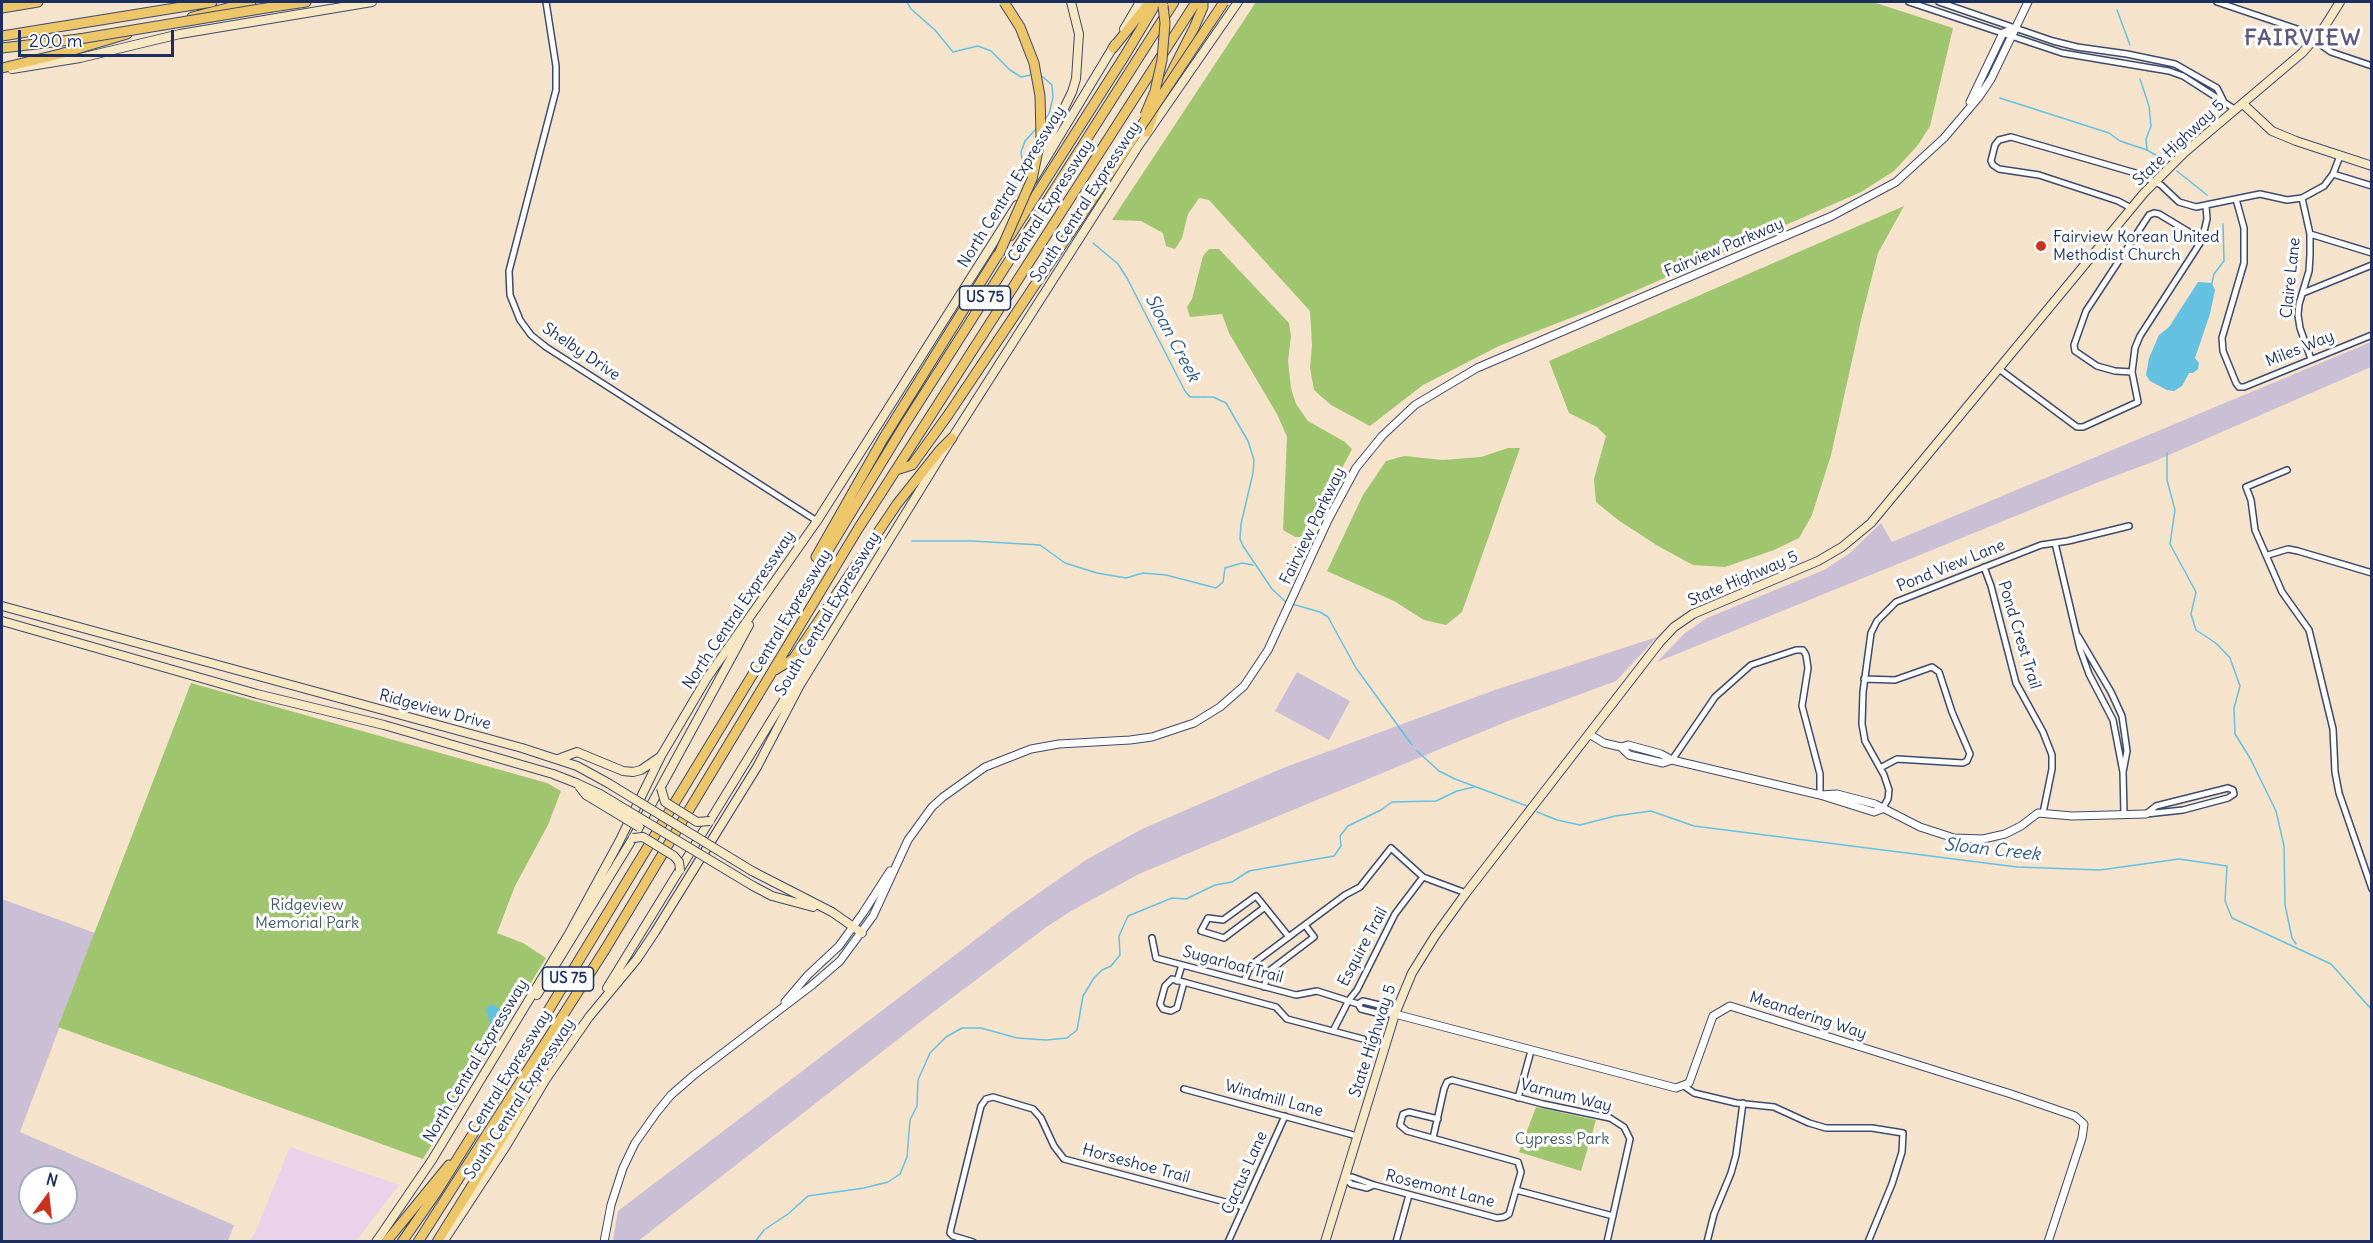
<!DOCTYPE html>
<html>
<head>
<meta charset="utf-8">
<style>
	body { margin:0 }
	#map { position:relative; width:2373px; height:1243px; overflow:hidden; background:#f5e3cb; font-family:Delius,sans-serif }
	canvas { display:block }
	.frame { position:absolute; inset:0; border:3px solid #1b2f5e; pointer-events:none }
	.north { position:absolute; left:18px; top:1165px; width:60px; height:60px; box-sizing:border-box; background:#fff; border:2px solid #a4acbf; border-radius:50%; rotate:15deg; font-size:16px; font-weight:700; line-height:24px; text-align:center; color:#1b2f5e }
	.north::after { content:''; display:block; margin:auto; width:21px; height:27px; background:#c8321e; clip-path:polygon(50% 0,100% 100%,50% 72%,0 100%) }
	.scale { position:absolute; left:18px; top:30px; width:156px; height:27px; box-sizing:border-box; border:3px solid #1b2f5e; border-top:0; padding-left:8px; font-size:18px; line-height:21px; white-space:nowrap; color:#1b2f5e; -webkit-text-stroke:4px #fff; paint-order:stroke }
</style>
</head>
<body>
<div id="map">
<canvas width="2373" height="1243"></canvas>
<div class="frame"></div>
<div class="north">N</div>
<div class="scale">200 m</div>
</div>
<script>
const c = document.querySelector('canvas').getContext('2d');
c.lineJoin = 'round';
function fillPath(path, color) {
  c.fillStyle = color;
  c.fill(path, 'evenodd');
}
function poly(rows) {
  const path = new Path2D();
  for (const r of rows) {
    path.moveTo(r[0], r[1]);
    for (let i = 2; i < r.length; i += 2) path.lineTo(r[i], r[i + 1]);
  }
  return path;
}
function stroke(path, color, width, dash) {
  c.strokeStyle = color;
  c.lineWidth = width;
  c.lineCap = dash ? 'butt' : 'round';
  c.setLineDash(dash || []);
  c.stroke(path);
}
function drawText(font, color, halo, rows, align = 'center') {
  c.font = font + ' Delius,sans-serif';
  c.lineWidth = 6;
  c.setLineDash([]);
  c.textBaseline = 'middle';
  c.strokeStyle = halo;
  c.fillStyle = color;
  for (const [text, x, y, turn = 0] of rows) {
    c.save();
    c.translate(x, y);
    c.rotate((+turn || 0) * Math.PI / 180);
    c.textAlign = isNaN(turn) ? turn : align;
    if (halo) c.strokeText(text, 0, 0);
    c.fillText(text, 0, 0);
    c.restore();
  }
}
const built = poly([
	[290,1147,399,1185,356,1241,249,1241,255,1233]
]);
const industrial = poly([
	[2371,342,2371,367,2155,461,2099,482,1657,662,1685,633,1707,618,1824,570,1850,553,1881,523,1892,542],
	[1657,637,1616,681,1508,721,1201,848,1139,874,1071,911,1045,928,932,1013,638,1241,613,1241,618,1211,1013,911,1086,860,1142,829,1283,768,1492,691],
	[1297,672,1350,701,1329,740,1275,711],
	[2,899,95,933,20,1132,234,1225,228,1241,2,1241],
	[30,1177,66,1177,66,1213,30,1213]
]);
const green = poly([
	[1256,2,1873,2,1953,28,1930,126,1918,145,1894,171,1861,192,1596,308,1499,346,1423,385,1370,426,1331,405,1314,390,1310,368,1312,345,1310,311,1209,200,1199,198,1188,214,1182,238,1175,249,1166,246,1163,233,1141,221,1112,220],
	[1904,206,1878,253,1861,320,1831,455,1812,515,1799,538,1774,550,1725,567,1693,565,1658,546,1618,520,1596,502,1594,479,1606,436,1597,427,1569,413,1549,361],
	[1209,249,1219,249,1289,323,1291,336,1288,361,1291,388,1296,404,1308,421,1345,442,1352,449,1317,517,1304,537,1295,537,1283,530,1287,437,1277,414,1229,333,1222,314,1190,317,1187,307,1192,299,1203,256],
	[1508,448,1520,448,1462,612,1446,625,1424,620,1394,601,1327,571,1363,495,1386,461,1404,456,1443,460,1481,457],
	[191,683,547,783,561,791,548,825,515,886,497,933,523,943,546,958,423,1159,58,1027],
	[1536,1107,1596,1120,1581,1171,1519,1152]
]);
const water = poly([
	[2198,282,2212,283,2215,290,2210,314,2195,358,2199,363,2198,369,2193,373,2189,373,2182,386,2174,391,2167,390,2150,381,2146,375,2149,358,2159,335,2169,327],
	[493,1005,503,1011,506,1015,496,1033,492,1035,488,1032,490,1021,486,1011,488,1006]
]);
const stream = poly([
	[907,2,911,9,935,30,953,52,978,46,991,51,1010,70,1021,77,1031,75],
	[2117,10,2130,45],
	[1039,76,1043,77,1052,85,1053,97,1049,114,1045,119],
	[2140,79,2149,106,2151,126,2146,139,2147,150,2166,161],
	[2000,98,2109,133,2120,141,2147,150],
	[2177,171,2207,195],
	[1017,188,1017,177,1023,164,1021,152,1025,141,1036,129],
	[1093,243,1118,264,1127,278,1185,391,1190,397,1213,397,1226,403,1248,441,1254,460,1253,473,1241,524,1240,539,1243,546,1272,589,1287,603],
	[2212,283,2214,274,2224,261,2223,224],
	[2167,453,2167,480,2175,510,2170,544,2196,592,2191,614,2196,630,2217,644,2230,658,2240,686,2234,708,2235,734,2250,758,2276,811,2284,846,2285,905,2292,938,2296,944],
	[912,541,972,541,1040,545,1065,563,1097,573,1126,578,1143,573,1166,575,1216,588,1223,582,1225,568,1242,563,1253,565],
	[1292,604,1320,612,1328,617,1356,668,1412,745],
	[1416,750,1439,771,1455,779,1527,806],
	[1537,812,1557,820,1580,825,1615,816,1651,811,1694,826,2017,867,2100,870,2179,859,2227,866,2225,901,2232,918,2331,964,2372,1010],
	[755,1242,764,1230,788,1214,808,1196,864,1188,888,1182,900,1174,907,1157,910,1120,917,1106,918,1080,930,1053,946,1037,962,1028,981,1028,1017,1038,1046,1040,1067,1038,1077,1030,1083,996,1094,978,1102,970,1111,966,1120,955,1119,936,1128,916,1172,898,1186,899,1215,885,1232,882,1249,871,1334,856,1341,846,1340,836,1348,826,1381,810,1392,802,1436,801,1457,791,1474,787]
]);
const minor = poly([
	[546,2,556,66,556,90,509,271,510,295,520,320,531,335,546,347,817,521],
	[1909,2,2062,53,2169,71,2183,76,2236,110],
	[1939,2,2053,41,2077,47,2127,54,2175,64,2217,88,2223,100],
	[2217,2,2300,30,2331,52,2372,66],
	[2333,174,2372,186],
	[2302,198,2310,234,2310,255,2309,271,2299,304,2298,315,2300,328,2311,359],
	[2236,199,2244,228,2244,263,2222,338,2223,351,2236,383,2239,387,2244,387,2372,335],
	[2131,208,2118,201,2039,175,1999,169,1993,165,1991,161,1995,145,1999,140,2011,137,2139,174,2161,185,2179,202,2196,207,2260,194,2287,200,2302,198,2324,186,2333,174,2340,156],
	[2310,234,2372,253],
	[2303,293,2372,265],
	[1999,369,2077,427,2083,427,2138,402,2132,372,2135,348,2140,336,2202,240,2207,219,2206,206],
	[2132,372,2115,371,2097,366,2075,351,2074,345,2086,311,2149,215,2154,213,2159,214,2202,240],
	[2287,470,2246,487,2251,500,2255,530,2282,592,2309,630,2333,729,2335,772,2339,793,2372,889],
	[2055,543,2080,649,2089,674,2113,720,2123,772,2127,751,2122,716,2111,692,2078,636],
	[2268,555,2288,549,2298,551,2372,573],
	[1984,567,1991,586,2016,683,2043,732,2052,755,2052,769,2043,813],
	[1864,679,1895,680,1932,667,1939,672,1952,712,1970,754,1967,761,1963,763,1897,759,1880,768],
	[1672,760,1715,697,1751,665,1796,650,1803,650,1806,655,1808,668,1802,706,1820,774,1820,795],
	[2123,772,2124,814],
	[2228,788,2233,790,2234,794,2228,798,2183,810,2146,814,2156,806,2228,788],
	[1882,809,1888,799,1889,790,1884,775,1865,741,1862,724,1863,692,1871,633,1877,621,1896,602,2041,545,2068,541,2129,526],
	[1265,907,1224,938,1201,931,1208,918,1223,920,1256,896,1289,937],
	[1152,938,1156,958,1296,995,1317,991,1358,1004,1361,1009,1381,1014,1395,1014],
	[1177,981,1182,965],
	[1244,981,1251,965,1345,895,1360,887,1391,848,1423,877,1466,893],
	[1184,982,1177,1008,1171,1011,1163,1009,1160,1004,1165,986,1172,979,1276,1007,1287,1019,1363,1039],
	[1264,987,1269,971,1314,937,1305,925],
	[1358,1004,1363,1001,1383,1006,1395,1014],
	[1333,1031,1349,1000,1357,990,1395,914,1423,877],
	[1684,1086,1694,1093,1736,1103,1774,1107,1809,1123,1826,1128,1872,1128,1903,1133,1902,1152,1892,1184,1868,1242],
	[1184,1089,1357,1136],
	[1518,1098,1531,1051],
	[1433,1138,1444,1089,1447,1082,1452,1080,1543,1104,1610,1118,1624,1127,1630,1139,1607,1242],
	[1345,1178,1352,1177,1374,1185,1497,1218,1504,1217,1509,1214,1521,1172,1518,1162,1407,1131,1400,1125,1403,1114,1409,1112,1438,1119],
	[1345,1178,1351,1184,1367,1188,1374,1185],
	[1516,1190,1613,1216],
	[973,1242,953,1236,950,1233,951,1228,981,1106,986,1099,993,1097,1033,1109,1041,1118,1054,1146,1064,1159,1244,1207],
	[1228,1242,1285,1116],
	[1396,1242,1409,1195],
	[1707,1242,1714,1214,1731,1173,1736,1155,1743,1103]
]);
const tertiary = poly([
	[1970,102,2003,33,2016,28],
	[1589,734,1604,743,1621,747,1628,745,1661,754,1672,760,1820,795,1874,812,1882,809],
	[1621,747,1629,755,1663,763,1672,760],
	[1820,795,1837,794,1875,804,1920,827,1954,838,1983,839,2005,834,2021,826,2038,813,2072,816,2146,814],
	[785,1002,808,975,839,946,863,913,890,871],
	[1395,1014,1676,1088,1689,1083,1713,1016,1730,1006,2011,1094,2075,1116,2084,1124,2082,1138,2048,1242],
	[604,1242,611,1205,623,1168,635,1143,657,1112,671,1095,694,1075,811,986,840,961,873,916,908,840,932,807,943,797,985,767,1031,749,1059,744,1130,740,1152,737,1194,723,1220,707,1244,686,1268,650,1328,520,1356,468,1382,436,1415,405,1477,368,1832,216,1896,182,1944,138,1979,97,1991,79,2028,2]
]);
const secondary = poly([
	[1124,29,1140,2],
	[12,69,80,58,180,34,372,2],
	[2243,104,2272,131,2296,141,2372,166],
	[1037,164,1072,92,1076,79,1079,34,1071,2],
	[1033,180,1115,44],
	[2,606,522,748,577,766,608,783],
	[2,621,257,694,384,725,553,774,576,783],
	[558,759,577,752,623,771,633,772,641,770,660,757],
	[752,871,832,912,862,933],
	[753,886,772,896,813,907],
	[607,988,795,682,811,655,821,644],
	[537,995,633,838,749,625],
	[376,1242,432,1160,570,932,619,842,661,756,707,678,817,521,1017,205],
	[443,1242,506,1146,546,1079,589,1017,637,959,655,932,757,767,800,685,952,438,1137,148,1238,2],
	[1325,1242,1395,1014,1412,973,1435,936,1466,893,1660,642,1674,627,1693,614,1818,561,1842,547,1871,523,2144,193,2184,153,2302,53,2323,29,2340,2]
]);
const motorway = poly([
	[272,7,306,2],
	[2,8,38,2],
	[192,17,251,2],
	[2,36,212,2],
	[2,48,79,39],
	[1113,48,1150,2],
	[2,68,60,54,127,34],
	[1165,85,1194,28,1203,7,1203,2],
	[1147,132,1155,109],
	[1010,236,1124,57,1157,2],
	[896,470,912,465,948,415,1140,128],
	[816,557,883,439,1002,248],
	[775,670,793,659,897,504,940,450,952,438],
	[386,1242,449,1165],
	[402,1242,436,1193,486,1113,905,424,1174,2],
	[418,1242,606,948,858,529,1196,2],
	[437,1242,511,1123,539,1070,541,1053]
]);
const secondaryBridge = poly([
	[576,783,600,794,753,886],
	[608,783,752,871],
	[579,786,586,795,639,827],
	[661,788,665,802,697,822,710,821],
	[633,838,643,837,674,856,679,862,680,870]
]);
const motorwayBridge = poly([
	[79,39,272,7],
	[1145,115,1155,91,1162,60,1165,23,1163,6],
	[1140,128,1224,2],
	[999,254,1032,179,1041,136,1040,96,1034,63,1020,27,1004,2]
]);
const markers = [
	[2041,246,6,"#c8321e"]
];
const shields = [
	[985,298,51],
	[568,979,51]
];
const shieldNames = [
	["US 75",985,298],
	["US 75",568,979]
];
const streetNames = [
	["State Highway 5",2179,143,-43],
	["North Central Expressway",1012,187,-58],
	["Central Expressway",1051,201,-57],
	["South Central Expressway",1086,202,-57],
	["Fairview Parkway",1724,248,-23],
	["Claire Lane",2291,278,-84],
	["Miles Way",2300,349,-22],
	["Shelby Drive",581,352,34],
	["Fairview Parkway",1313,526,-64],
	["Pond View Lane",1951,566,-22],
	["State Highway 5",1743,579,-23],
	["North Central Expressway",739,610,-56],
	["Central Expressway",791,612,-59],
	["South Central Expressway",828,614,-59],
	["Pond Crest Trail",2019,635,73],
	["Ridgeview Drive",435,710,15],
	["Esquire Trail",1363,947,-62],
	["Sugarloaf Trail",1233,965,15],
	["Meandering Way",1808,1016,18],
	["State Highway 5",1373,1041,-72],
	["North Central Expressway",476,1061,-59],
	["Central Expressway",510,1072,-58],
	["Varnum Way",1566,1096,14],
	["South Central Expressway",520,1099,-57],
	["Windmill Lane",1274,1099,15],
	["Horseshoe Trail",1136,1164,15],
	["Cactus Lane",1245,1173,-66],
	["Rosemont Lane",1440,1189,14]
];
const poiNames = [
	["Fairview Korean United",2053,237],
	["Methodist Church",2053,255]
];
const parkNames = [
	["Ridgeview",307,905],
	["Memorial Park",307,923],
	["Cypress Park",1562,1139]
];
const waterNames = [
	["Sloan Creek",1172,338,62],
	["Sloan Creek",1992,850,6]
];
const districtNames = [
	["FAIRVIEW",2303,39]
];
fillPath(built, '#ecd1ea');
fillPath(industrial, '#cbbfd5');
fillPath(green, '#a0c56f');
fillPath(water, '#64c1e2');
stroke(stream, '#64c1e2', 1.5);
stroke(minor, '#3c4a6e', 8);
stroke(tertiary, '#3c4a6e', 9);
stroke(secondary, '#3c4a6e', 10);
stroke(motorway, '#3c4a6e', 11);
stroke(minor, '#fff', 5);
stroke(tertiary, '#fff', 7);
stroke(secondary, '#f7e8c3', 8);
stroke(motorway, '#ecc669', 9);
stroke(secondaryBridge, '#3c4a6e', 10, []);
stroke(motorwayBridge, '#3c4a6e', 11, []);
stroke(secondaryBridge, '#f7e8c3', 8);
stroke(motorwayBridge, '#ecc669', 9);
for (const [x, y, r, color] of markers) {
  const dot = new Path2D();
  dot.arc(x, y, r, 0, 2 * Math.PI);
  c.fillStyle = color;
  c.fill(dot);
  stroke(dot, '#fff', 2);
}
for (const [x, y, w] of shields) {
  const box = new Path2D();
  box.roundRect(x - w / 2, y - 12, w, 24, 4.5);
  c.fillStyle = '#fff';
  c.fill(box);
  stroke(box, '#1b2f5e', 1.5);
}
drawText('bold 15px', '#1b2f5e', null, shieldNames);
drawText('16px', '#1b2f5e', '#fff', streetNames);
drawText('16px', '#1b2f5e', '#fff', poiNames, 'left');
drawText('16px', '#435c63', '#fff', parkNames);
drawText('italic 18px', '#315b86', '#fff', waterNames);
c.letterSpacing = '1.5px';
drawText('bold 22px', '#5f597e', '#fff', districtNames);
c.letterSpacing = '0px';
</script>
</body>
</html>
